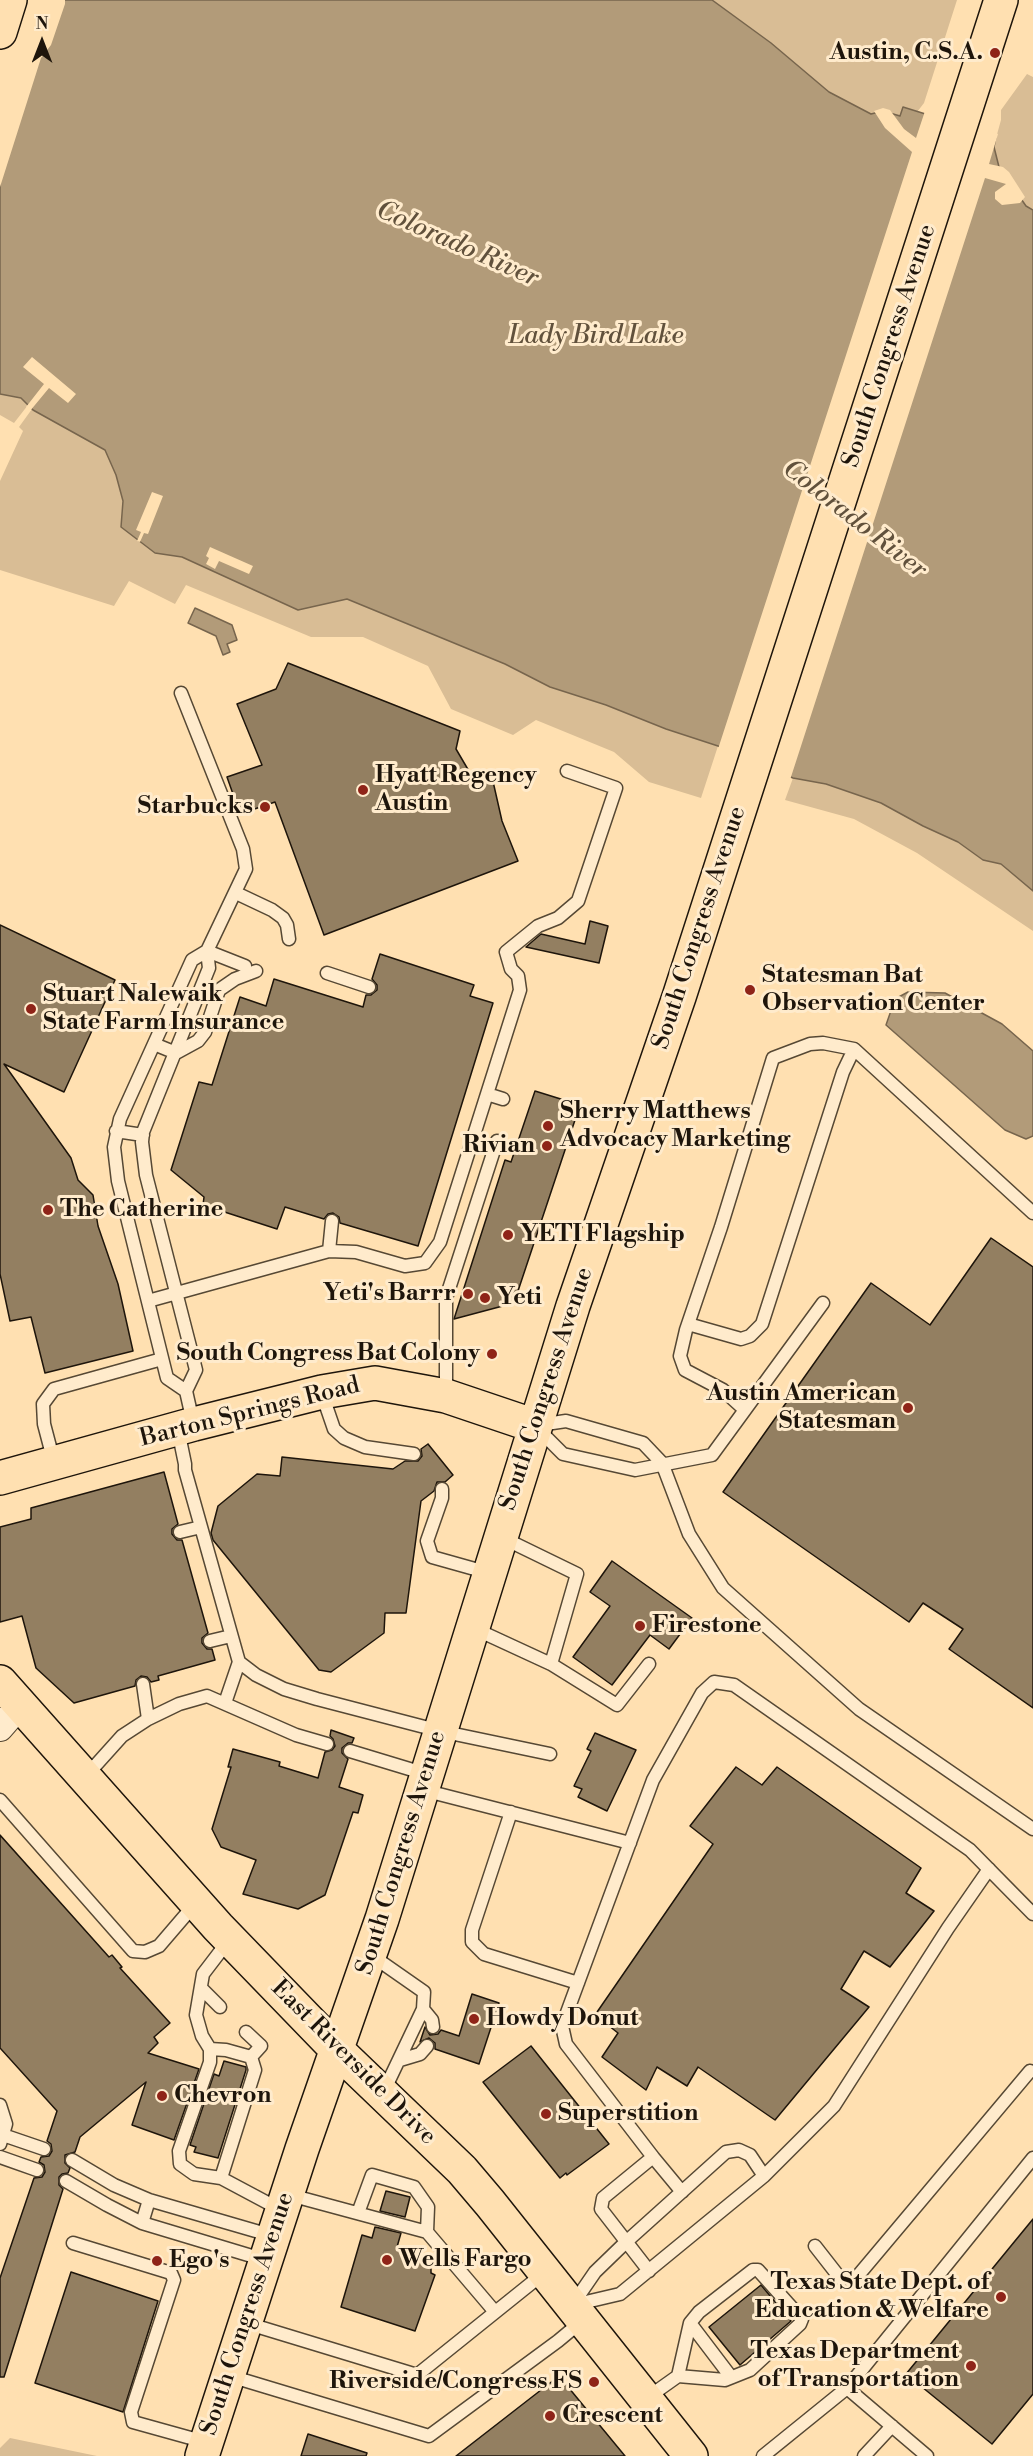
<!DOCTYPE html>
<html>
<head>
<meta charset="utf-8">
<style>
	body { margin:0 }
	#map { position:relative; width:1033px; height:2456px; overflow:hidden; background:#ffe0b1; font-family:"Libre Bodoni",serif }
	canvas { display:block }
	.north { position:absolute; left:12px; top:12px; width:60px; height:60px; -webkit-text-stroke:4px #ffebcc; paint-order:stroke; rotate:0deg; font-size:16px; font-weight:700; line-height:24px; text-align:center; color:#1e150b }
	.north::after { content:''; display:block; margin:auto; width:21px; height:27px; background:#1e150b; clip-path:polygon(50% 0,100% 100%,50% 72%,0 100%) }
</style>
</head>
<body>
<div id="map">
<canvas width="1033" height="2456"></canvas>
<div class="north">N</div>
</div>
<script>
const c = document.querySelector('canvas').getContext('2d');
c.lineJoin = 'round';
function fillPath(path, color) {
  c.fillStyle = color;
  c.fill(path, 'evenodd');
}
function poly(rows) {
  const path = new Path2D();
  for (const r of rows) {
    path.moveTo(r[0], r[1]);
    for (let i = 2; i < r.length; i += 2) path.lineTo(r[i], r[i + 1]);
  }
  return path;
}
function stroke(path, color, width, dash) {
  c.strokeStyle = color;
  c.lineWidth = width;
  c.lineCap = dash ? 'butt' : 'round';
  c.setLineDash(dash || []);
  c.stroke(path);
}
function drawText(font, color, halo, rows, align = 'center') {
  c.font = font + ' "Libre Bodoni",serif';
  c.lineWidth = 6;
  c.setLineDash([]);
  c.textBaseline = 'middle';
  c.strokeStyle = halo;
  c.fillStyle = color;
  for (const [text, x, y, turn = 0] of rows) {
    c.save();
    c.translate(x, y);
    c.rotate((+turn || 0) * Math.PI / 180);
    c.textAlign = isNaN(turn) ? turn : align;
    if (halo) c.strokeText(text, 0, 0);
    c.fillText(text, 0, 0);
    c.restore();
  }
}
const green = poly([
	[712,0,957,0,924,103,914,116,900,116,883,111,872,115,829,92,771,43],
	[1027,74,1033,77,1033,210,1026,206,988,167,1001,120,1001,110],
	[0,394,21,398,28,405,14,423,0,415],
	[32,409,70,430,115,447,325,603,347,599,382,611,718,746,701,798,649,782,614,752,536,720,513,735,451,709,428,666,363,637,311,637,186,585,175,604,129,581,114,606,0,570,0,481,23,431,19,427],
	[793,778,826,784,881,803,923,826,958,842,983,860,1001,864,1033,891,1033,931,917,853,854,819,785,800],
	[10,2438,97,2456,0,2456,0,2448]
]);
const water = poly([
	[0,0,712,0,771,43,829,92,871,114,883,111,900,116,903,107,996,136,994,147,999,167,1026,206,1033,210,1033,891,1001,864,983,860,958,842,923,826,881,803,826,784,793,778,718,746,666,729,606,705,550,687,505,664,347,599,298,610,182,557,155,553,121,527,123,501,116,475,105,450,33,410,21,398,0,394,0,0],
	[195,608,232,625,237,640,227,644,230,652,223,655,216,636,188,623,195,608],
	[908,992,945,993,1002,1024,1033,1051,1033,1136,1026,1139,1005,1130,886,1025,895,999,908,992]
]);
const pier = poly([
	[0,0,65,0,65,4,51,45,41,58,0,187],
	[883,108,890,110,904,129,916,138,925,111,998,134,989,164,1003,167,1009,172,1025,197,1020,203,1002,205,995,199,995,192,1006,184,985,178,790,780,718,749,912,152,885,128,874,111],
	[32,357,76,394,68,403,49,388,30,411,26,407,44,384,23,367],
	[152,492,163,496,148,534,144,533,140,542,137,541,141,532,136,530],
	[210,547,253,566,249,574,219,561,215,569,206,564,209,558,206,556]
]);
const building = poly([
	[288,663,460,731,456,749,473,778,492,777,502,821,518,861,324,935,275,802,240,814,227,777,262,765,237,704,276,689,288,663],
	[590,921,608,926,599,963,526,947,541,934,585,944,590,921],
	[0,925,115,980,64,1092,4,1064,71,1158,78,1180,93,1195,98,1226,118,1284,133,1351,45,1373,31,1317,10,1321,0,1274,0,925],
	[380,954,474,985,470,996,493,1003,418,1246,340,1223,339,1217,333,1213,328,1214,324,1219,285,1207,277,1229,203,1205,204,1197,171,1170,199,1082,212,1085,240,997,266,1006,274,979,363,1007,366,995,371,995,377,990,377,985,372,979,380,954],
	[535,1091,580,1105,514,1303,454,1319,505,1160,511,1162,535,1091],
	[991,1238,1033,1267,1033,1708,949,1649,963,1629,923,1603,909,1622,723,1492,871,1283,930,1325,991,1238],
	[428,1444,453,1475,445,1482,437,1482,434,1491,421,1501,406,1613,385,1613,384,1633,331,1672,319,1670,213,1540,211,1533,218,1506,257,1474,280,1476,282,1457,393,1469,405,1461,418,1461,422,1456,421,1449,428,1444],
	[164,1472,178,1524,172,1529,172,1534,177,1540,182,1540,208,1633,202,1638,202,1643,207,1649,212,1649,215,1660,158,1676,159,1680,151,1682,147,1677,141,1676,136,1680,135,1686,74,1703,36,1668,22,1616,0,1622,0,1527,31,1519,31,1508,164,1472],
	[612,1561,692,1618,669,1649,650,1635,612,1685,573,1657,610,1606,590,1592,612,1561],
	[331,1730,354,1738,352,1743,348,1743,342,1748,342,1753,348,1759,339,1787,363,1795,358,1813,353,1812,325,1895,298,1909,243,1894,256,1860,221,1847,212,1829,231,1767,228,1767,233,1749,280,1762,279,1766,318,1778,325,1752,332,1750,335,1746,333,1739,330,1736,331,1730],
	[595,1733,636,1750,607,1811,578,1797,582,1789,574,1786,591,1751,587,1749,595,1733],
	[736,1767,762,1785,777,1767,921,1868,906,1893,934,1911,890,1967,864,1951,841,1989,869,2007,775,2120,698,2067,687,2086,657,2067,646,2090,602,2057,618,2033,595,2015,713,1844,690,1826,736,1767],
	[0,1835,109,1957,112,1955,122,1967,120,1968,170,2023,154,2037,158,2043,148,2053,199,2069,174,2140,132,2125,146,2082,80,2137,75,2152,65,2155,65,2163,70,2168,68,2173,62,2174,59,2177,59,2185,63,2189,4,2377,0,2377,0,2278,34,2178,42,2177,45,2172,44,2165,39,2162,41,2157,49,2156,52,2151,51,2144,47,2141,57,2111,0,2048,0,1835],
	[472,1994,499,2003,479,2064,435,2049,435,2043,429,2038,420,2042,425,2027,430,2035,438,2034,441,2030,459,2036,472,1994],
	[531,2046,609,2144,567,2175,566,2173,560,2178,483,2082,531,2046],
	[224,2061,246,2067,246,2070,218,2158,194,2152,196,2147,190,2145,214,2074,219,2076,224,2061],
	[386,2191,410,2197,405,2217,380,2211,386,2191],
	[1033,2219,1033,2394,992,2444,906,2374,1033,2219],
	[375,2227,401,2233,397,2247,418,2252,416,2260,423,2261,423,2265,431,2267,431,2273,435,2275,415,2331,341,2307,362,2235,372,2238,375,2227],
	[71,2272,158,2301,123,2412,35,2383,71,2272],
	[761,2285,791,2321,740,2365,709,2327,761,2285],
	[559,2376,625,2456,456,2456,559,2376],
	[308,2434,367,2453,366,2456,301,2456,308,2434]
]);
const service = poly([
	[181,693,243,849,246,869,207,951,192,960,120,1119,114,1147,118,1181,167,1378,186,1391],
	[236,893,272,910,283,918,287,925,289,939],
	[207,951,245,966],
	[327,973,369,987],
	[154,1044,176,1053,198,1041,205,1032,219,990,235,979,256,971],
	[854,1049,1033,1213],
	[487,1094,503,1099],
	[116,1131,143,1135],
	[329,1251,332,1221],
	[148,1301,329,1251,356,1252,405,1266,425,1263,440,1242,520,990,518,976,511,969,506,952,538,926,558,918,578,901,616,788,567,771],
	[688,1324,741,1339,750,1336,762,1324,843,1072,854,1049,823,1043,810,1044,773,1058,721,1227,686,1330,680,1356,685,1370,723,1390,745,1410],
	[322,1394,334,1429,344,1438,365,1447,414,1454],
	[446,1394,446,1298,497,1141],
	[193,1422,186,1391,196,1370,146,1175,142,1142,143,1132,209,968,207,951],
	[539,1425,566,1421,643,1443,662,1463,689,1534,723,1588,859,1709,1033,1829],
	[538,1429,563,1454,635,1470,712,1455,823,1303],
	[178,1430,185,1464,185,1470,239,1662,256,1675,284,1689,317,1699,440,1731,550,1754],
	[54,1462,44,1424,43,1404,54,1389,162,1359],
	[442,1489,442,1498,427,1541,432,1557,489,1573],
	[180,1532,201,1527],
	[503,1538,577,1574,551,1664],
	[473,1628,551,1664,617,1705,649,1664],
	[210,1641,231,1636],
	[143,1684,148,1719],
	[225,1703,239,1662],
	[350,1751,426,1774],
	[86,1776,122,1736,148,1719,179,1704,207,1696,296,1735,327,1744],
	[423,1790,630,1843],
	[0,1800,133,1951,145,1952,159,1946,195,1904],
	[511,1812,472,1930,472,1942,484,1954,578,1983],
	[229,1940,203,1974,196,2015,202,2036,210,2049,210,2062,179,2151,180,2164,194,2174,221,2178,281,2210],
	[371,1955,424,1992,423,2009,383,2093],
	[201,1988,220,2007],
	[423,2009,432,2020,433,2027],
	[246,2032,261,2046,251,2057],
	[210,2049,226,2050,251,2057,255,2070,221,2178],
	[400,2060,420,2054,427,2046],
	[0,2105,6,2124,0,2144],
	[3,2135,44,2149],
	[0,2157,37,2170],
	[653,2157,566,2044,562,2026,653,1780,702,1693,714,1682,734,1685,970,1850,1033,1914],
	[72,2160,114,2185,149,2200,273,2236],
	[66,2181,107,2205,142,2223,265,2260],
	[290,2195,427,2232,495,2312],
	[358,2213,372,2175,414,2187,428,2207,427,2232],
	[142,2223,149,2200],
	[73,2243,171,2273,174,2280,131,2412,133,2422,205,2442],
	[815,2246,840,2278,856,2278,1030,2071],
	[649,2271,601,2209,603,2198,653,2157,682,2192],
	[573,2304,595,2272,626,2242,726,2152,739,2150,750,2155,764,2176],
	[573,2305,620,2294,764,2176,834,2106,948,1928,989,1869],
	[246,2323,417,2375,544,2273],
	[690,2323,731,2377],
	[230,2376,429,2436,558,2341,582,2321],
	[847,2388,1033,2158],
	[647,2398,678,2376,725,2380,750,2370,800,2324,802,2319,758,2270,753,2270,699,2312,690,2323,678,2376],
	[763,2456,847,2388,927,2456],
	[864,2456,892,2426]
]);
const minor = poly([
	[0,1728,20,1705]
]);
const primary = poly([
	[0,32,10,0],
	[0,1478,194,1424,322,1392,375,1383,446,1396,535,1426],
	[0,1682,218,1927,338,2051,462,2170,490,2203,691,2456],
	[202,2456,302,2149,382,1919,573,1306,679,997,1001,0]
]);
const markers = [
	[995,53,6,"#8f2418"],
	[363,790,6,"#8f2418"],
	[265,807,6,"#8f2418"],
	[750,990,6,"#8f2418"],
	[31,1009,6,"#8f2418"],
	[548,1126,6,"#8f2418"],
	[547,1146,6,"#8f2418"],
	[48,1210,6,"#8f2418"],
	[508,1235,6,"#8f2418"],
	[468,1294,6,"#8f2418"],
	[485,1298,6,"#8f2418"],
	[492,1354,6,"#8f2418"],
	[908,1408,6,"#8f2418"],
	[640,1626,6,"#8f2418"],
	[474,2019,6,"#8f2418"],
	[162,2096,6,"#8f2418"],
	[546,2114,6,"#8f2418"],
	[387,2260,6,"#8f2418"],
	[157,2261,6,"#8f2418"],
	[1001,2297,6,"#8f2418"],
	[971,2366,6,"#8f2418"],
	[594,2382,6,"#8f2418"],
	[550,2416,6,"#8f2418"]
];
const poiNames = [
	["Austin, C.S.A.",983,53,"right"],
	["Hyatt Regency",375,776],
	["Austin",375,804],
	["Starbucks",253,807,"right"],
	["Statesman Bat",762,976],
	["Observation Center",762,1004],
	["Stuart Nalewaik",43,995],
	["State Farm Insurance",43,1023],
	["Sherry Matthews",560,1112],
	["Advocacy Marketing",560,1140],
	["Rivian",535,1146,"right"],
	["The Catherine",60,1210],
	["YETI Flagship",520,1235],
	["Yeti's Barrr",456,1294,"right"],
	["Yeti",497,1298],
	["South Congress Bat Colony",480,1354,"right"],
	["Austin American",896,1394,"right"],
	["Statesman",896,1422,"right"],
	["Firestone",652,1626],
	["Howdy Donut",486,2019],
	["Chevron",174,2096],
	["Superstition",558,2114],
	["Wells Fargo",399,2260],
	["Ego's",169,2261],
	["Texas State Dept. of",989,2283,"right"],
	["Education & Welfare",989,2311,"right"],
	["Texas Department",959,2352,"right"],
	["of Transportation",959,2380,"right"],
	["Riverside/Congress FS",582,2382,"right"],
	["Crescent",562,2416]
];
const streetNames = [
	["South Congress Avenue",890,346,-72],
	["South Congress Avenue",700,928,-72],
	["South Congress Avenue",547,1389,-72],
	["Barton Springs Road",250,1413,-14],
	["South Congress Avenue",402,1853,-73],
	["East Riverside Drive",353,2063,45],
	["South Congress Avenue",248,2314,-72]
];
const waterNames = [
	["Colorado River",457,245,24],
	["Lady Bird Lake",596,337],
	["Colorado River",854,520,38]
];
fillPath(green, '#d9bd95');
fillPath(water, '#b29b79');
stroke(water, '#77654d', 1.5);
fillPath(pier, '#ffe0b1');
fillPath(building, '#937f61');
stroke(building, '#1e150b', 1.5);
stroke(service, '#564834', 15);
stroke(minor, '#564834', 28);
stroke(primary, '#1e150b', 36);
stroke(service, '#ffebcc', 12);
stroke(minor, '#ffebcc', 26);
stroke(primary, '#ffe0b1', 33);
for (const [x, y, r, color] of markers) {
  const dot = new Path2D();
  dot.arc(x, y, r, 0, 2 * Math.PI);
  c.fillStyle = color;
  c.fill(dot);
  stroke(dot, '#ffebcc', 2);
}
drawText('bold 24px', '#1e150b', '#ffebcc', poiNames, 'left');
drawText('24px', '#1e150b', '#ffebcc', streetNames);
drawText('italic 26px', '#61513c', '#ffebcc', waterNames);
</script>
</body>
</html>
